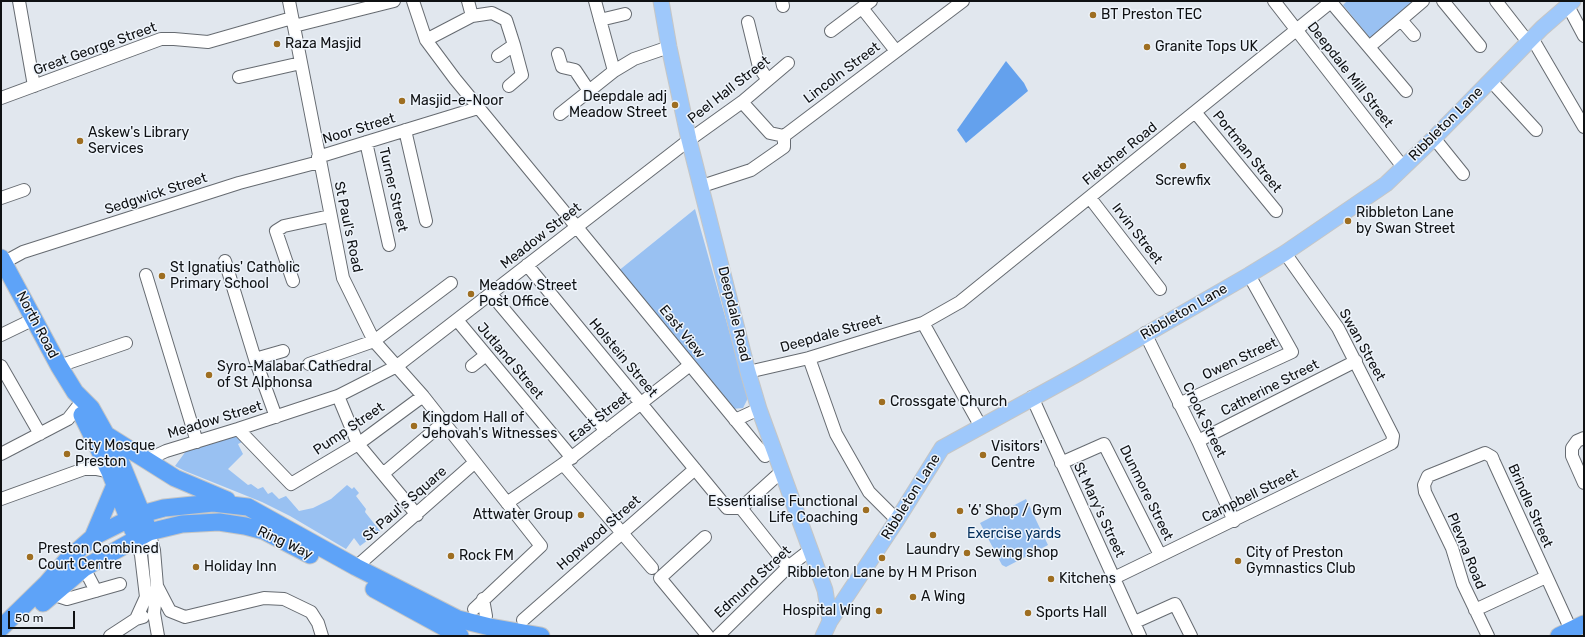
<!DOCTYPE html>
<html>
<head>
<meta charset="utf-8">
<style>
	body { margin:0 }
	#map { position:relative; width:1585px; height:637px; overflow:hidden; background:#e1e7ee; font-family:Rubik,sans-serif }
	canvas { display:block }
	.frame { position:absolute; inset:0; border:2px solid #0f1113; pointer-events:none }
	.scale { position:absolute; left:8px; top:611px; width:67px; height:18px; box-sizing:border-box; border:2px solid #0f1113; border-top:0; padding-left:5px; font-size:12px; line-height:14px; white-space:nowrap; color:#0f1113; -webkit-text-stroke:3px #eef4fb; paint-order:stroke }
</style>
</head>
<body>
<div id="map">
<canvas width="1585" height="637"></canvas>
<div class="frame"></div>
<div class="scale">50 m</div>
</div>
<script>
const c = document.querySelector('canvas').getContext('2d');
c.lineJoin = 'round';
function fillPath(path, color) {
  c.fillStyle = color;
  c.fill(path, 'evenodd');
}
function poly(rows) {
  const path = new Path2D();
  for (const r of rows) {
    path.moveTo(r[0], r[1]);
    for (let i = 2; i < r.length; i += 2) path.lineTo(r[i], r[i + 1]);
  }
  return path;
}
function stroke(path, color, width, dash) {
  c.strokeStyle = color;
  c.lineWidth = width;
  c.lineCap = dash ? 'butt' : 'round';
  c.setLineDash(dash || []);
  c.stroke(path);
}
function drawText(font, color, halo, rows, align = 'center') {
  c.font = font + ' Rubik,sans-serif';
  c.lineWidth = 3;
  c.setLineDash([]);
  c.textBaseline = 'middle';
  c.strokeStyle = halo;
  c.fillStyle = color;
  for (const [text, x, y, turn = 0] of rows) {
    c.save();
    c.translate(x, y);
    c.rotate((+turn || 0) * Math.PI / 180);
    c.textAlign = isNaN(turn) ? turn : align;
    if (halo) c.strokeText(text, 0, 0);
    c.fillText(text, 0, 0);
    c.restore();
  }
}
const green = poly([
	[1347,1,1415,1,1370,38,1343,5],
	[695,209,748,398,743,408,732,409,617,272],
	[236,435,244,441,238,444,243,454,228,469,248,485,251,484,258,489,263,487,268,494,272,492,279,499,286,496,299,511,313,508,331,499,347,485,352,489,354,487,359,493,356,496,366,509,365,512,380,531,360,546,354,538,346,549,290,516,262,502,185,471,175,466,186,451],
	[1026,499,1048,545,1006,567,1002,565,980,523]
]);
const water = poly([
	[1006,61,1024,83,1028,91,966,143,957,130]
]);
const minor = poly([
	[19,1,34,86],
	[289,1,343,278,374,341,423,396,541,546,474,609],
	[413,1,426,40,455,79,765,456],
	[468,1,472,16],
	[595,1,614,71],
	[782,1,783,6],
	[1274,1,1403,167],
	[1330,1,1406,91],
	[1443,1,1480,46],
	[1496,1,1528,42],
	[1568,6,1584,36],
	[862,8,896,51],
	[600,20,625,14],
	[1401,20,1414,35],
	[748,22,759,67,768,80],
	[294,26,394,1],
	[831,31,871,1],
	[1532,38,1584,127],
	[426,40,472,16,492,13,506,20,514,45],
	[1369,47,1423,1],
	[558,54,562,67,575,70,589,91],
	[498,56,514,45,522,75,509,86],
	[239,77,301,63],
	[1490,80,1536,130],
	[1,98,161,39,174,39,208,42,292,18],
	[742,102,770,133,784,136,963,1],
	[1195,112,1276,211],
	[560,114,614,71,634,59,669,47],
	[405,130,426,221],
	[1434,138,1463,174],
	[366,142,389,245],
	[318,157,478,108],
	[702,186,751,170,784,147,784,136],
	[1,198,24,190],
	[1090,198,1160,289],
	[225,261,255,359,276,417],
	[1,264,23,252,239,183,319,162],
	[527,265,727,508,741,508,788,567],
	[146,275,197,442],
	[293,281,276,231,284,226,330,216],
	[491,294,606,431],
	[457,320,572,458],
	[923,323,980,425],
	[1145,333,1198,441,1234,521],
	[1,335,34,319],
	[809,358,836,434,869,492,897,520],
	[255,359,283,351],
	[309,364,374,341,451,283],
	[1,366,40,434],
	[59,366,126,343],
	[472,366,486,355],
	[748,372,809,358,923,323,960,302,1332,1],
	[338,396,358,444,417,515],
	[1032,397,1140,636],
	[1179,404,1292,352,1249,275],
	[735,420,759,409],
	[238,429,291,484,358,444,423,396],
	[1584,438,1577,441,1572,448,1572,456,1584,483],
	[1198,441,1356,361],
	[1,454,68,419,79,405],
	[141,458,153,457,166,451,238,429,338,396,397,366,689,140,742,102,788,63],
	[1061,463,1104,444,1160,555],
	[563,464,652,568],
	[384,473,443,423],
	[1,499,84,469,96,469,110,472],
	[507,503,563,464,690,365],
	[741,508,782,471],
	[149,532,154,550,157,586,154,613,158,636],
	[705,537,660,578,708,636],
	[136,539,141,555,146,597,136,619],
	[356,567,474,463],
	[84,568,96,591],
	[1114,578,1392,443,1393,436,1338,328,1285,253],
	[157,586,170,611,185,617,264,598,284,599,311,612,318,623,322,636],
	[52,594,67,599,120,584],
	[483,599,486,616],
	[1475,610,1546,577],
	[523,620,695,469],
	[1135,622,1175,604,1191,636],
	[110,636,136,619,143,617],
	[718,636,788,567,810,550],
	[1488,636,1463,584,1452,548,1425,492,1424,485,1428,476,1485,453,1492,457,1494,462,1571,630]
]);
const major = poly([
	[661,1,669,47,689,140,748,372,759,409,825,590,830,621],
	[823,636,830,621,897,520,942,448,1079,373,1249,275,1285,253,1386,184,1434,138,1542,28,1573,1]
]);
const highway = poly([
	[1,258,59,366,75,392,91,408,105,433,121,463,146,524],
	[82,415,110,472,133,530],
	[105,434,175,478,227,500],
	[93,537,115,485],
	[374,589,460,636],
	[43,603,84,568,149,532,182,524,219,522,245,526,264,531,310,555],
	[1,628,47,583,66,561,93,537,129,519,142,514,164,508,213,503,248,507,356,567,458,619,490,627,541,636],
	[1559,636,1584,624]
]);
const markers = [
	[1093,15,4,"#9e6e21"],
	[277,44,4,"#9e6e21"],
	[1147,47,4,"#9e6e21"],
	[402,101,4,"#9e6e21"],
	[675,105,4,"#9e6e21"],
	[80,141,4,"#9e6e21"],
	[1183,166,4,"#9e6e21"],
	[1348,221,4,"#9e6e21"],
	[162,276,4,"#9e6e21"],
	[471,294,4,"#9e6e21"],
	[209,375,4,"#9e6e21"],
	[882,402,4,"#9e6e21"],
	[414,426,4,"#9e6e21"],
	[67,454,4,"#9e6e21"],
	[983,455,4,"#9e6e21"],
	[866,510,4,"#9e6e21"],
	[960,511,4,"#9e6e21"],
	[581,515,4,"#9e6e21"],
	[933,535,4,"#9e6e21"],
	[967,553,4,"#9e6e21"],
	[451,556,4,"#9e6e21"],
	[30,557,4,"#9e6e21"],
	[882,558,4,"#9e6e21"],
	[1238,561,4,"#9e6e21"],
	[196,567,4,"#9e6e21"],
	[1051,579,4,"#9e6e21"],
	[913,597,4,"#9e6e21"],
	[879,611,4,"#9e6e21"],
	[1028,613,4,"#9e6e21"]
];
const poiNames = [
	["BT Preston TEC",1101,15],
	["Raza Masjid",285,44],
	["Granite Tops UK",1155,47],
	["Deepdale adj",667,97,"right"],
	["Meadow Street",667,113,"right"],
	["Masjid-e-Noor",410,101],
	["Askew's Library",88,133],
	["Services",88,149],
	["Screwfix",1183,181,"center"],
	["Ribbleton Lane",1356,213],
	["by Swan Street",1356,229],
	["St Ignatius' Catholic",170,268],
	["Primary School",170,284],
	["Meadow Street",479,286],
	["Post Office",479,302],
	["Syro-Malabar Cathedral",217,367],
	["of St Alphonsa",217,383],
	["Crossgate Church",890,402],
	["Kingdom Hall of",422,418],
	["Jehovah's Witnesses",422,434],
	["City Mosque",75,446],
	["Preston",75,462],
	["Visitors'",991,447],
	["Centre",991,463],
	["Essentialise Functional",858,502,"right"],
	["Life Coaching",858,518,"right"],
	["'6' Shop / Gym",968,511],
	["Attwater Group",573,515,"right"],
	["Preston Combined",38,549],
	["Court Centre",38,565],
	["Laundry",933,550,"center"],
	["Sewing shop",975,553],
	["City of Preston",1246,553],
	["Gymnastics Club",1246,569],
	["Rock FM",459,556],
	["Holiday Inn",204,567],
	["Ribbleton Lane by H M Prison",882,573,"center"],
	["Kitchens",1059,579],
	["A Wing",921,597],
	["Hospital Wing",871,611,"right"],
	["Sports Hall",1036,613]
];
const streetNames = [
	["Great George Street",95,49,-20],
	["Lincoln Street",842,73,-37],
	["Deepdale Mill Street",1350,75,52],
	["Peel Hall Street",729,90,-38],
	["Ribbleton Lane",1446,124,-45],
	["Noor Street",359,129,-17],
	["Portman Street",1247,152,51],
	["Fletcher Road",1120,154,-39],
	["Turner Street",393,190,77],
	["Sedgwick Street",156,194,-18],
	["St Paul's Road",348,227,78],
	["Irvin Street",1137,234,52],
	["Meadow Street",541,236,-38],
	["Ribbleton Lane",1184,312,-30],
	["Deepdale Road",734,314,76],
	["North Road",37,325,62],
	["East View",682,332,51],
	["Deepdale Street",831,334,-16],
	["Swan Street",1362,345,61],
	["Holstein Street",623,358,50],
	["Owen Street",1240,359,-25],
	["Jutland Street",510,361,50],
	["Catherine Street",1270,388,-27],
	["East Street",600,417,-38],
	["Meadow Street",215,420,-17],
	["Crook Street",1204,420,64],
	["Pump Street",349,429,-34],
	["Dunmore Street",1146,493,64],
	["Campbell Street",1250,496,-26],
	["Ribbleton Lane",911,497,-58],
	["St Paul's Square",405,504,-41],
	["Brindle Street",1530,506,66],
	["St Mary's Street",1099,510,65],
	["Hopwood Street",599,533,-41],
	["Ring Way",285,543,25],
	["Plevna Road",1466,551,68],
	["Edmund Street",753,582,-43]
];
const parkNames = [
	["Exercise yards",1014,534]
];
fillPath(green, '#99c1f2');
fillPath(water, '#64a1ed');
stroke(minor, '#666b71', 14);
stroke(major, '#c5c6c6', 17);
stroke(highway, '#c5c6c6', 19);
stroke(minor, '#fff', 12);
stroke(major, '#9ec8fb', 15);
stroke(highway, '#5ea3f8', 17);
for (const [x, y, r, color] of markers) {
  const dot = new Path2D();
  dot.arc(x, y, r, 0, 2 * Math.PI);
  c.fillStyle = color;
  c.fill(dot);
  stroke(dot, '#eef4fb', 1.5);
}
drawText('14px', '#0f1113', '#eef4fb', poiNames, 'left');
drawText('14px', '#0f1113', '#eef4fb', streetNames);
drawText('14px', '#012d5b', '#eef4fb', parkNames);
</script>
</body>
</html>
